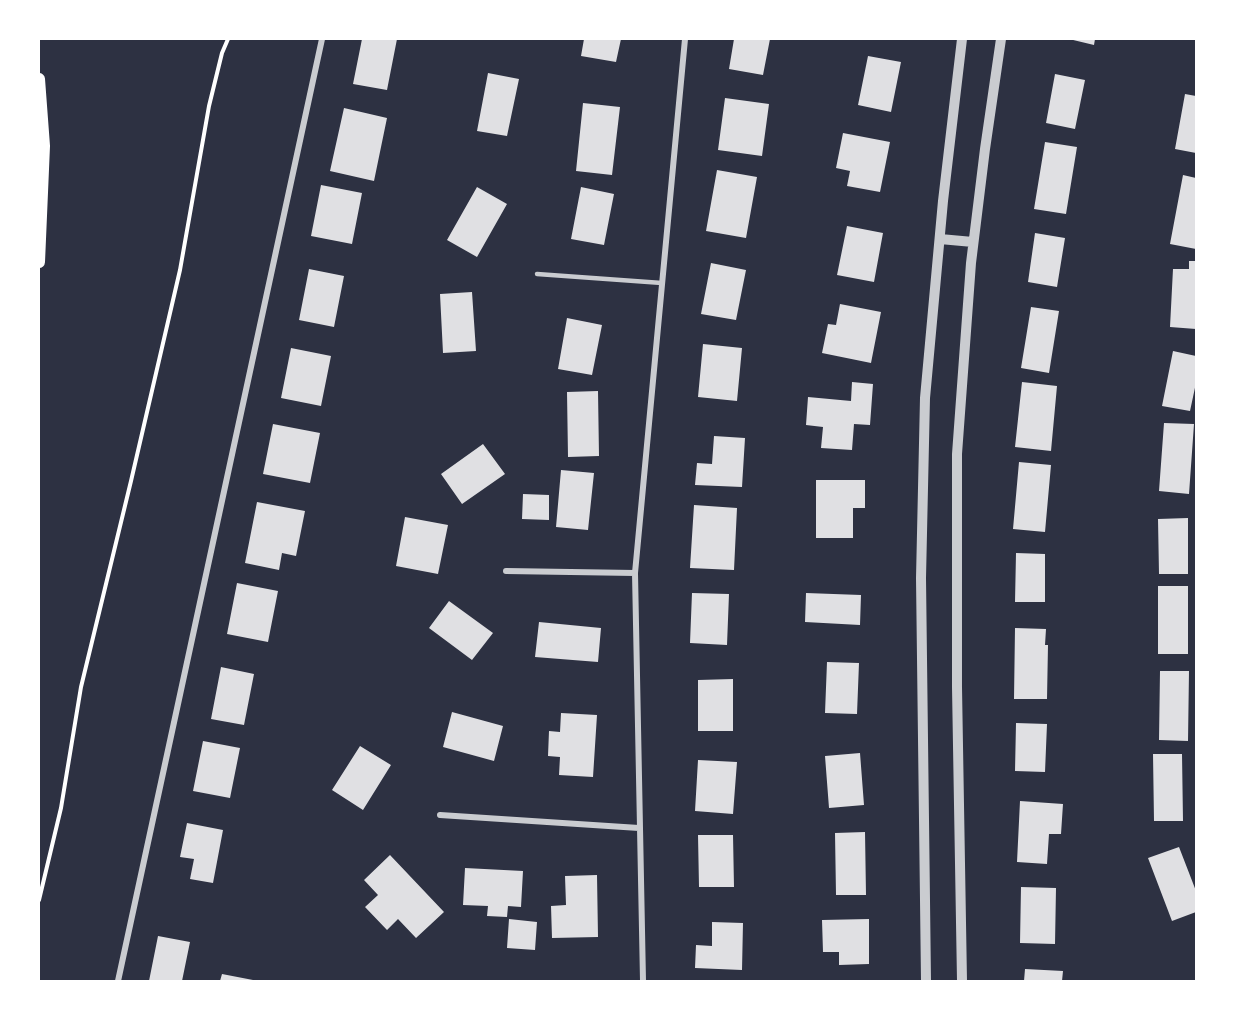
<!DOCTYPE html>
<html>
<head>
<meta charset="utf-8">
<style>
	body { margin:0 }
	#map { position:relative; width:1235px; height:1020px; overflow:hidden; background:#2d3142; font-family:"Exo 2",sans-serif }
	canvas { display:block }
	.frame { position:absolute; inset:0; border:40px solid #fff; pointer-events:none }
</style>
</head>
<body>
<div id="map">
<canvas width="1235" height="1020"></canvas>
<div class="frame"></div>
</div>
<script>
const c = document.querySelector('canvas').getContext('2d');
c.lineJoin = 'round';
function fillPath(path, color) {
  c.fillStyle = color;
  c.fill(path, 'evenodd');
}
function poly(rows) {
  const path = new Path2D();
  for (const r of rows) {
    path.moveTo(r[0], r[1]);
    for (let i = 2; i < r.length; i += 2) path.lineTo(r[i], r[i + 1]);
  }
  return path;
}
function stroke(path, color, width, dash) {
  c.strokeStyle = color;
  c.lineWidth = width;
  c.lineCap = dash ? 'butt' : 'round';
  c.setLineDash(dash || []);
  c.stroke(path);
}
const building = poly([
	[362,39,397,39,387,90,353,84],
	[584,39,621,39,616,62,581,56],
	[734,39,770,39,763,75,729,69],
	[1069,39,1095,39,1094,45],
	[868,56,901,62,891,112,858,105],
	[488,73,519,79,507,136,477,131],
	[1055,74,1085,80,1075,129,1046,123],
	[1185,94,1196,96,1196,153,1175,149],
	[725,98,769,104,762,156,718,150],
	[583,103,620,107,612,175,576,171],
	[344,108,387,118,374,181,330,171],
	[843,133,890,142,880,192,847,186,850,171,836,168],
	[1045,142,1077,147,1066,214,1034,209],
	[717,170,757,177,746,238,706,231],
	[1183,175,1196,178,1196,249,1170,244],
	[321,185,362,193,352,244,311,236],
	[477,187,507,204,477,257,447,240],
	[581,187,614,194,604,245,571,239],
	[847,226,883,233,874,282,837,275],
	[1035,233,1065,238,1057,287,1028,282],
	[1189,261,1196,261,1196,329,1170,327,1173,269,1189,269],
	[711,263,746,270,736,320,701,314],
	[309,269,344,276,334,327,299,320],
	[472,292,476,351,443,353,440,294],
	[840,304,881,312,871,363,822,353,828,324,836,325],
	[1031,307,1059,311,1049,373,1021,368],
	[567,318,602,325,592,375,558,369],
	[703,344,742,348,737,401,698,397],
	[291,348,331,356,321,406,281,398],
	[1173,351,1196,356,1196,383,1190,411,1162,406],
	[852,382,873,384,870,425,854,424,852,450,821,448,823,427,806,425,808,397,851,401],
	[1022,382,1057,386,1051,451,1015,447],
	[598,391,599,456,568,457,567,392],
	[1164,423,1194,424,1189,494,1159,491],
	[273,424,320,433,310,483,263,474],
	[714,436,745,438,742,487,695,485,697,463,712,464],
	[483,444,505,474,462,504,441,474],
	[1019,462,1051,465,1045,532,1013,529],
	[561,470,594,473,588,530,556,527],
	[816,480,865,480,865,508,853,508,853,538,816,538],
	[523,494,549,495,549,520,522,519],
	[257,502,305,511,296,556,282,553,279,570,245,563],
	[694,505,737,508,734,570,690,568],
	[405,517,448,525,438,574,396,566],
	[1188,518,1188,574,1159,574,1158,519],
	[1016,553,1045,554,1045,602,1015,602],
	[237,583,278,591,268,642,227,634],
	[1158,586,1188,586,1188,654,1158,654],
	[692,593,729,594,727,645,690,643],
	[806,593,861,595,860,625,805,622],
	[449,601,493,633,472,660,429,628],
	[539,622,601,628,598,662,535,657],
	[1015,628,1046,629,1045,645,1048,645,1047,699,1014,699],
	[827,662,859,663,857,714,825,713],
	[221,667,254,674,244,725,211,719],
	[1160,671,1189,671,1188,741,1159,740],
	[733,679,733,731,698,731,698,680],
	[452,712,503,726,494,761,443,747],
	[561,713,597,715,593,777,559,775,560,757,548,756,549,731,560,732],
	[1016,723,1047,724,1045,772,1015,771],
	[203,741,240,748,230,798,193,791],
	[360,746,391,765,363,810,332,790],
	[860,753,864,805,829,808,825,756],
	[1153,754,1182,754,1183,821,1154,821],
	[698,760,737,762,733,814,695,811],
	[1020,801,1063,804,1061,834,1049,834,1047,864,1017,862],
	[187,823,223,830,213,883,190,879,194,859,180,857],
	[865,832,866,895,836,895,835,833],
	[698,835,733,835,734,887,699,887],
	[1179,847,1196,891,1196,912,1172,921,1148,858],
	[390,855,444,912,416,938,398,919,387,930,365,907,378,895,364,880],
	[465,868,523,871,521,907,508,906,507,917,487,916,488,906,463,905],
	[597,875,598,937,552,938,551,906,566,905,565,876],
	[1021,887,1056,888,1055,944,1020,943],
	[509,919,537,922,535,950,507,948],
	[869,919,869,964,839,965,839,952,823,952,822,920],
	[712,922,743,923,742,970,695,968,696,945,712,946],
	[158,936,190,942,182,981,149,981],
	[1025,969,1063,971,1062,981,1024,981],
	[222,974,253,980,253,981,220,981]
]);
const path = poly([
	[39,900,61,808,81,687,131,481,180,270,209,106,222,53,228,39]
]);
const service = poly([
	[537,274,662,283]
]);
const minor = poly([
	[506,571,635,573],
	[440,815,639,828],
	[118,981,322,39],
	[643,981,635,573,685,39]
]);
const tertiary = poly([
	[940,239,973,242],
	[926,981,921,578,925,398,943,201,962,39],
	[962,981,957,687,957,454,971,263,985,149,1001,39]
]);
const secondary = poly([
	[39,79,44,146,39,262]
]);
fillPath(building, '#e0e0e3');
stroke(path, '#fff', 4);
stroke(service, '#caccd0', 4.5);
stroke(minor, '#caccd0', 6);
stroke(tertiary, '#caccd0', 10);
stroke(secondary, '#fff', 12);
</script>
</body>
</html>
